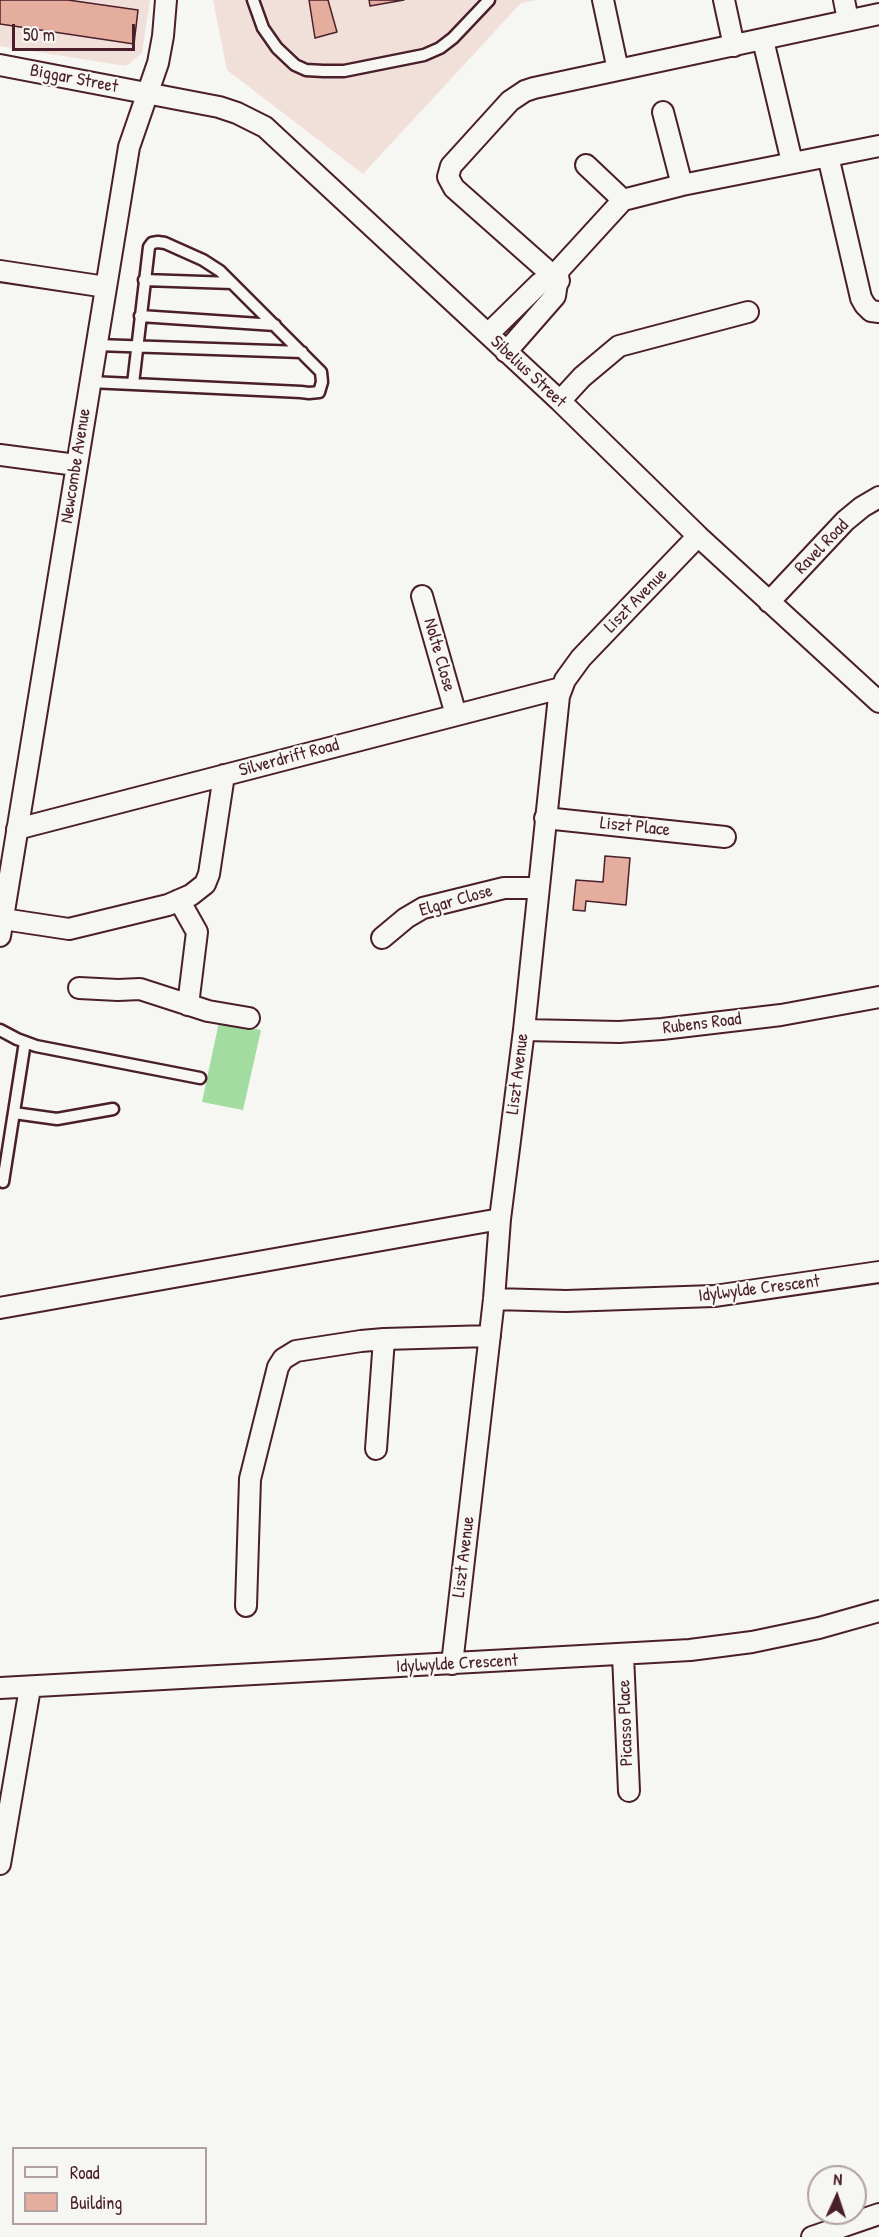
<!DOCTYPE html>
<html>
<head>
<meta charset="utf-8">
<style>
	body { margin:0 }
	#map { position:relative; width:879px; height:2237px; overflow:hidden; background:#f6f6f2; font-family:"Patrick Hand",sans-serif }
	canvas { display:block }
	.legend { position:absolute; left:12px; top:2147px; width:195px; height:78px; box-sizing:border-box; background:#f6f6f2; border:2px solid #b1a0a2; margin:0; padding:8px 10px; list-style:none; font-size:18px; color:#4a1f2b }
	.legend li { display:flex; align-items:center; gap:12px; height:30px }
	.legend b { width:30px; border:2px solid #b1a0a2 }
	.north { position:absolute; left:807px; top:2165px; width:60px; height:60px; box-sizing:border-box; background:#f6f6f2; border:2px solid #b1a0a2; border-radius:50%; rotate:3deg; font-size:16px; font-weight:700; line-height:24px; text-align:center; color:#4a1f2b }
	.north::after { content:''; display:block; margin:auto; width:21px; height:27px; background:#4a1f2b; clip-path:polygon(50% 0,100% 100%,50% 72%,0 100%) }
	.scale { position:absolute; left:12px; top:24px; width:123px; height:27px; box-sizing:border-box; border:3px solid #4a1f2b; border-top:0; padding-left:8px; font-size:18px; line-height:21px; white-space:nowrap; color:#4a1f2b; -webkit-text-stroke:4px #f6f6f2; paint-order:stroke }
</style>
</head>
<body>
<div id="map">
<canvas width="879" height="2237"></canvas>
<ul class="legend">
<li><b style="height:8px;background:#f6f6f2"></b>Road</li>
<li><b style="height:16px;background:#e5ad9e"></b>Building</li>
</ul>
<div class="north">N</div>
<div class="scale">50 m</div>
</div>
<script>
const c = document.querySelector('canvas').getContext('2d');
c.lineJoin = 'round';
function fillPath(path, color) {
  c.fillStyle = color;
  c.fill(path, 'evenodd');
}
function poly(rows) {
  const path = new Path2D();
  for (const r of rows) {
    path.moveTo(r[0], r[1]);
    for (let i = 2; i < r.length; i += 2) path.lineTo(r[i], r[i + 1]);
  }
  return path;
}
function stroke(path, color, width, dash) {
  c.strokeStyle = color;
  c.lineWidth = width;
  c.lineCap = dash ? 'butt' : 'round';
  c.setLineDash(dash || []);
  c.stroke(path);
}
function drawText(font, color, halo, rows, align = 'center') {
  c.font = font + ' "Patrick Hand",sans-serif';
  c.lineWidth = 4.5;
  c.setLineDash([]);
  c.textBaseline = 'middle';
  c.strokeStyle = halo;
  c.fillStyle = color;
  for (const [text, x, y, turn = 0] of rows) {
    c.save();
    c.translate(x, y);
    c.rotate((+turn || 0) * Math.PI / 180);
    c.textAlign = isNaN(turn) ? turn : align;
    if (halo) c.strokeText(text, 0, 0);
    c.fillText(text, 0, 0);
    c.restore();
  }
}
const built = poly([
	[0,0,150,0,142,53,126,66,0,46],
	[213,0,537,0,521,3,363,174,227,70]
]);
const green = poly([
	[219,1022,261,1030,243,1110,202,1102]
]);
const building = poly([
	[0,0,68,0,138,10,134,44,0,24,0,0],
	[309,0,328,0,337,32,315,38,309,0],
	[369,0,404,0,370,6,369,0],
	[605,856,630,858,626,905,586,901,585,911,573,910,576,880,603,882,605,856]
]);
const service = poly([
	[253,0,263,28,277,48,295,65,306,70,323,71,344,71,424,55,440,48,453,38,489,0],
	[144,280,232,283],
	[140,316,275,325],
	[96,345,302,352],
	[90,382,133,384,301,392,309,393,319,392,322,382,321,372,220,271,203,260,165,243,158,242,152,243,149,247,133,384],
	[0,1030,17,1039,36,1046,200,1078],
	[14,1113,57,1119,113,1109],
	[3,1182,25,1042]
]);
const minor = poly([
	[603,0,618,70],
	[724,0,734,46],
	[844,0,848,20],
	[763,40,792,162],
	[0,65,219,107,237,113,265,127,560,401,698,536,879,702],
	[663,112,682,185],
	[828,156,861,298,865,305,871,311,879,312],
	[586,165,623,200],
	[0,271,106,287],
	[559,281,454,188,448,177,451,166,510,101,525,91,534,88,879,14],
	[488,334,539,284,559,270,623,200,682,185,879,146],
	[506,352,555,296,559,270],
	[560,401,582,377,619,346,748,312],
	[0,455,76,465],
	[422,596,456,715],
	[769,602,845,521,862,507,879,497],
	[545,818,725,837],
	[17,829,561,688],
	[179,900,197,932,188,1005],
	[3,919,69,929,168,905,191,895,205,884,209,874,224,775],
	[0,936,129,147,158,63,163,36,166,0],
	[382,938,406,918,423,908,504,888,538,888],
	[79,988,118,990,140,989,208,1011,249,1018],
	[524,1030,619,1032,662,1029,781,1015,879,997],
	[494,1299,566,1301,714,1296,879,1272],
	[0,1308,500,1219],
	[376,1449,384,1339],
	[246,1606,250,1479,278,1367,283,1359,296,1351,361,1341,384,1339,490,1336],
	[623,1655,629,1791],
	[452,1664,494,1299,500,1219,524,1030,559,696,565,680,581,658,698,536],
	[0,1688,690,1650,752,1642,819,1628,879,1611],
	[0,1864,30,1688],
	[812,2237,879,2214]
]);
const streetNames = [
	["Biggar Street",74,79,11],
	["Sibelius Street",528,372,43],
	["Newcombe Avenue",76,466,-81],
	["Ravel Road",822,547,-46],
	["Liszt Avenue",636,601,-46],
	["Nolte Close",439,655,74],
	["Silverdrift Road",289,758,-15],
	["Liszt Place",635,827,6],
	["Elgar Close",456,901,-16],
	["Rubens Road",702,1024,-7],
	["Liszt Avenue",518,1074,-83],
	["Idylwylde Crescent",759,1289,-7],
	["Liszt Avenue",464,1557,-83],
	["Idylwylde Crescent",457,1664,-3],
	["Picasso Place",626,1723,-92]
];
fillPath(built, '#f1e0d9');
fillPath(green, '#a3dca1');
fillPath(building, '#e5ad9e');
stroke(building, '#4a1f2b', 1.5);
stroke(service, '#4a1f2b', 15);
stroke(minor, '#4a1f2b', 24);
stroke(service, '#f6f6f2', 10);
stroke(minor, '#f6f6f2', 20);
drawText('18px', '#4a1f2b', '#f6f6f2', streetNames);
</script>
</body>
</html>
